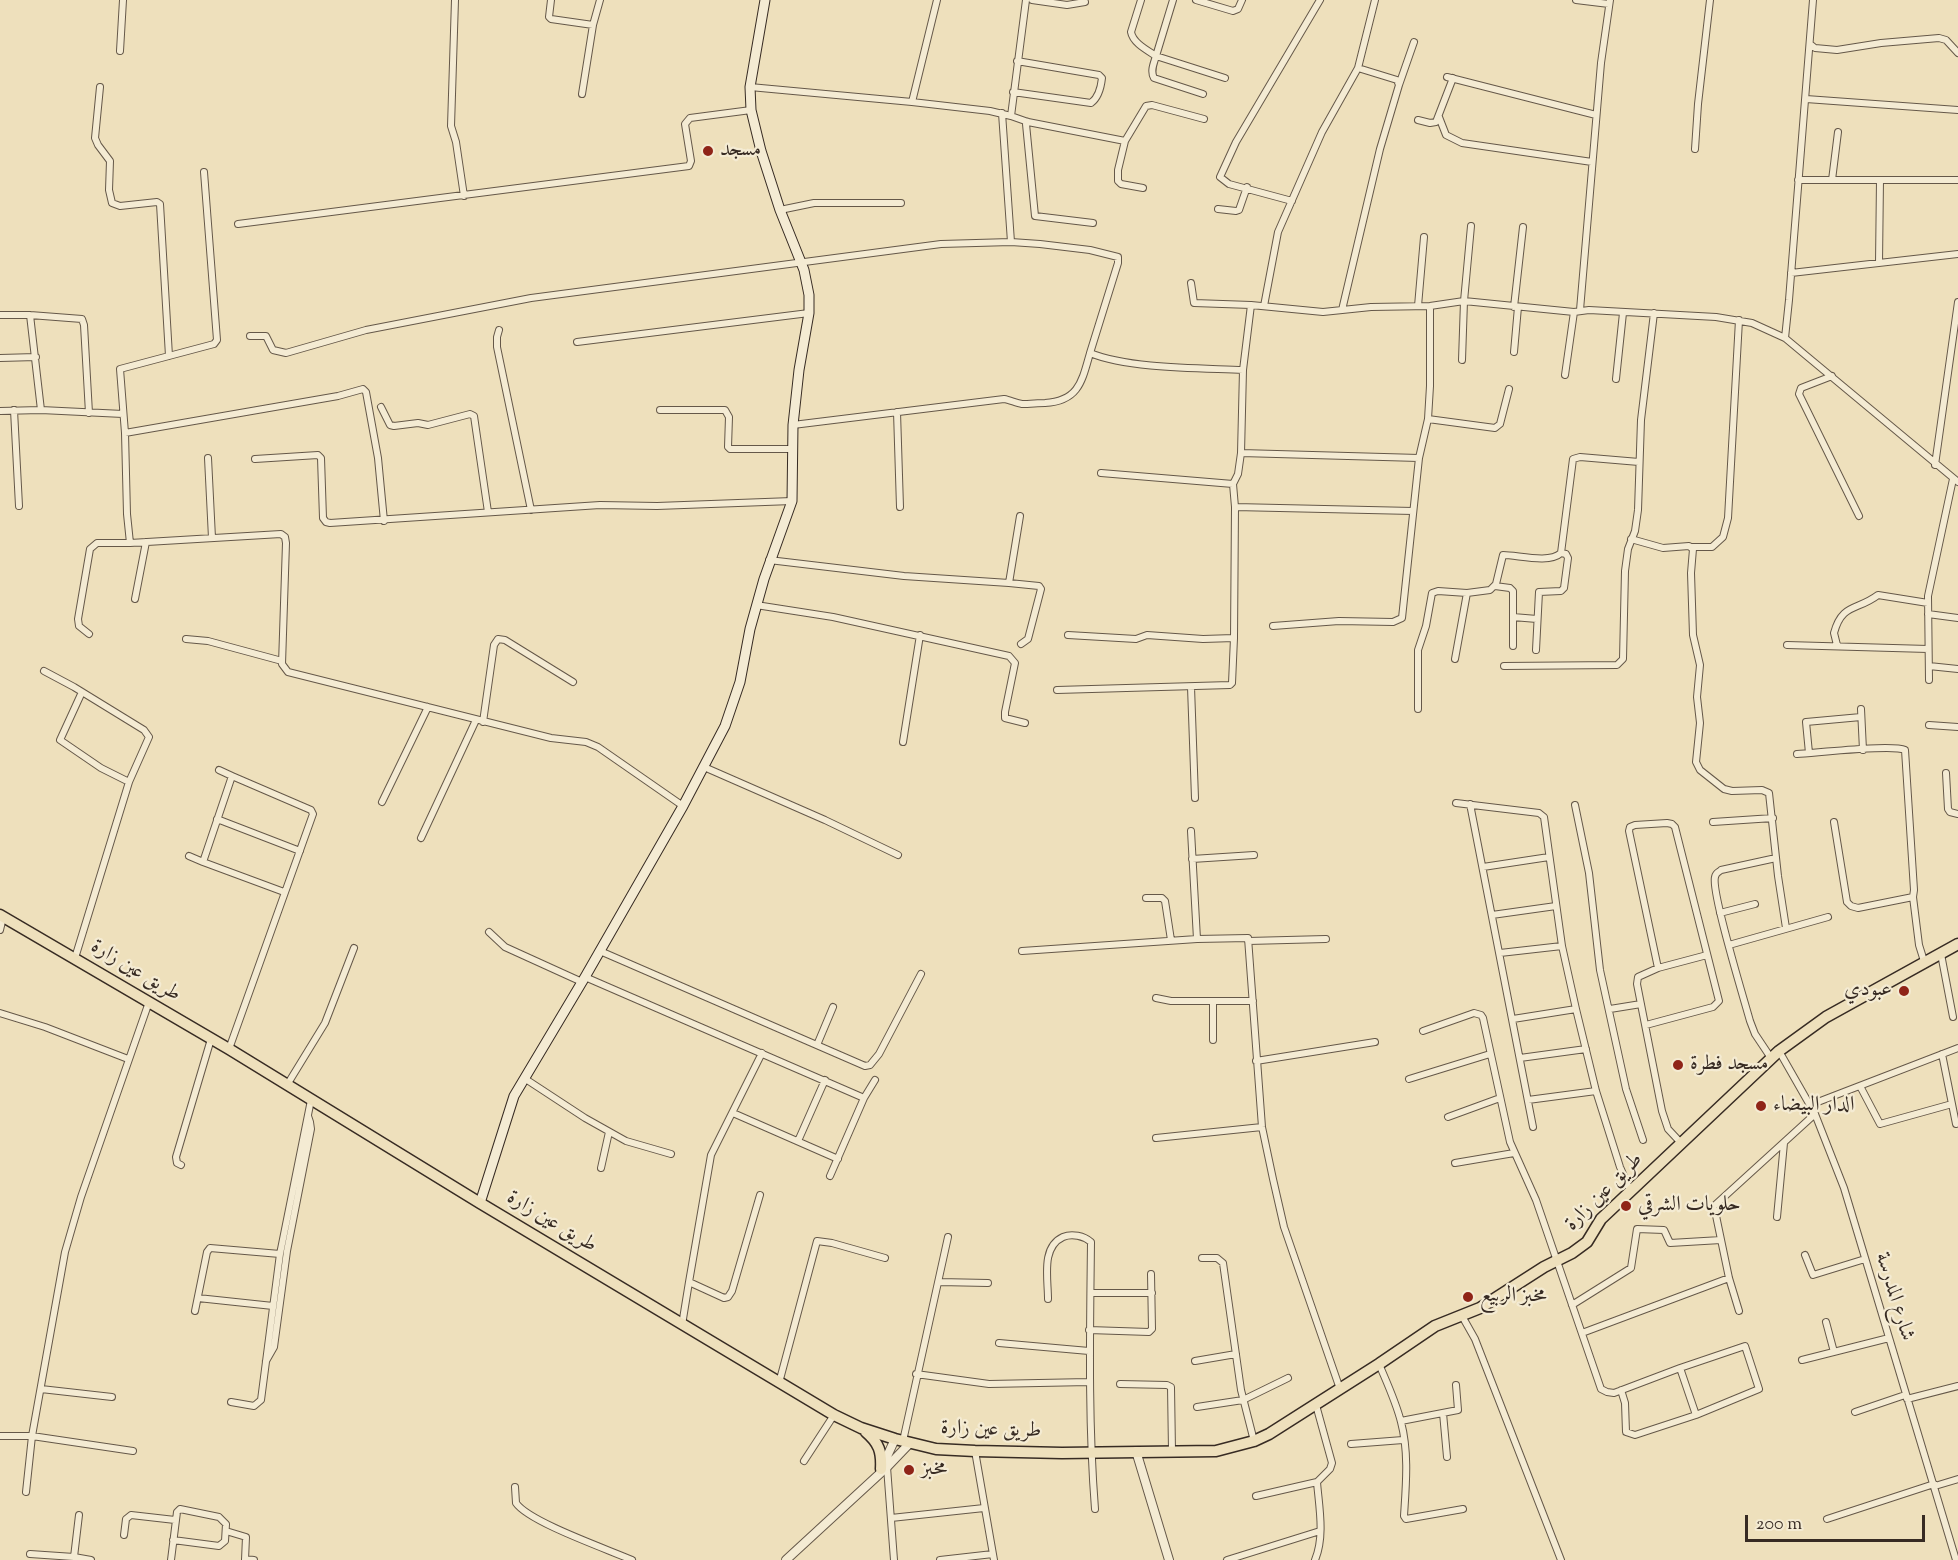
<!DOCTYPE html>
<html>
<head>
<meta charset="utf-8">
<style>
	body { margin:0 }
	#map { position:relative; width:1958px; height:1560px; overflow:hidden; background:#eee0bc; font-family:"Sorts Mill Goudy",serif }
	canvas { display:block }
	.scale { position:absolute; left:1745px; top:1515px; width:180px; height:27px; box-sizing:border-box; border:3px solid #372b23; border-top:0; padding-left:8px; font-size:18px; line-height:21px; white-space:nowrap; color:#372b23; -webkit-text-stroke:4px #f4ebd3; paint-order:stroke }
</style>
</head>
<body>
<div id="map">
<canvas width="1958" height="1560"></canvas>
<div class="scale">200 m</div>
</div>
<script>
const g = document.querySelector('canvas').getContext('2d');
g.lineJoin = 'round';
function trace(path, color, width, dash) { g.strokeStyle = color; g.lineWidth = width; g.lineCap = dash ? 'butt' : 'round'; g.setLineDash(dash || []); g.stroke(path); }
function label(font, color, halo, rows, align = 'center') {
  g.font = font + ' "Sorts Mill Goudy",Amiri,serif'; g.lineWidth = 4.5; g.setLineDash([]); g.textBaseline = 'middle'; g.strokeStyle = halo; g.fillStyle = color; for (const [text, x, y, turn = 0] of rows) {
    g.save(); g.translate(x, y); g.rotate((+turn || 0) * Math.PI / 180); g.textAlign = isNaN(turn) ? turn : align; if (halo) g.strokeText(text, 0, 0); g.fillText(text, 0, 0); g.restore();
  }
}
const minor = new Path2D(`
	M 455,0 L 451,126 L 456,142 L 464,196
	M 551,0 L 549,17 L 551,19 L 593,25
	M 1032,0 L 1067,5 L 1085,2
	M 1141,0 L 1131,32 C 1133,43 1147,50 1156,56 C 1154,63 1150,71 1154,78 L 1203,94
	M 1173,0 L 1156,56 L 1225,78
	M 1196,0 L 1233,11 L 1238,9 L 1242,0
	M 1576,0 L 1609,4
	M 1810,44 L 1815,48 L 1837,50 L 1881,43 L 1939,38 L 1946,40 L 1958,53
	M 120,51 L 123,0
	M 1447,77 L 1596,115
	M 1399,85 L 1414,42
	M 100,87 L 95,138 L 98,145 L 110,161 L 109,190 L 112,203 L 120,206 L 157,202 L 160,204 L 169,356
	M 750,87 L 912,102 L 990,111 L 1011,116 L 1026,0
	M 1013,92 L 1091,103 C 1098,98 1101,87 1102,78 L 1099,75 L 1017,61
	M 582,94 L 593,25 L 600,0
	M 1806,99 L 1958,110
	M 912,102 L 937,0
	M 1002,113 L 1011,242
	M 1011,116 L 1028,122 L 1125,141 L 1146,106 L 1152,105 L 1204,119
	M 1439,117 L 1446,135 L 1462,143 L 1592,162
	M 1418,120 L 1430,123 L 1436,122 L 1453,78
	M 1028,122 L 1026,124 L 1035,216 L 1093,223
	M 1125,141 L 1118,170 L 1118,181 L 1121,184 L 1143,188
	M 1695,149 L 1698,104 L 1710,0
	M 204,172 L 217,340 L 214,344 L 120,369 L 125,433 L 127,514 L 130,543 L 281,534 L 285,537 L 286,543 L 282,664 L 288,672 L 551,738 L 586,742 L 598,747 L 683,806
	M 1798,180 L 1958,180
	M 1832,180 L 1838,132
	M 1292,201 L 1229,184 L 1220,177 L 1236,142 L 1320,0
	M 1218,209 L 1236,211 L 1239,210 L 1247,187
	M 780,210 L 814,203 L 901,203
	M 238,224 L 689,166 L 691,161 L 685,124 L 690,118 L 751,110
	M 1879,263 L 1880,180
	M 1791,273 L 1958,254
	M 1191,283 L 1194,303 L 1251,305
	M 1264,306 L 1278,232 L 1322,132 L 1358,68 L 1375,0
	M 1418,306 L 1424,237
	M 1514,307 L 1523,227
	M 1342,310 L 1380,149 L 1399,85 L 1397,80 L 1358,68
	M 1580,310 L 1601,63 L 1610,0
	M 0,315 L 30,315 L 82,319 L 84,325 L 89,413
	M 30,315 L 41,410
	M 499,330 L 497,337 L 497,347 L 531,510
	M 250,336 L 266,336 L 273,350 L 286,353 L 366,330 L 531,298 L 941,244 L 1011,242 L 1040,244 L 1090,250 L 1118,257 L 1118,263 L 1090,353 C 1130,369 1199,368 1243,370
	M 1785,338 L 1789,300 L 1813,0
	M 577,342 L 809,313
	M 1514,352 L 1518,307
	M 0,358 L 36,357
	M 1462,360 L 1464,301 L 1471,226
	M 1565,375 L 1574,312
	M 1832,376 L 1801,388 L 1799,394 L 1859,516
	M 1616,379 L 1623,313
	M 381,407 L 390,425 L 394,426 L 418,423 L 428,425 L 470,414 L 474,416 L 488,512
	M 14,410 L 19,506
	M 660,410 L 725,410 L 729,417 L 728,447 L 730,449 L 793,449
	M 0,411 L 41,410 L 123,414
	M 897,412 L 900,507
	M 1428,419 L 1495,428 L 1500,424 L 1509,389
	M 793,425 L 1004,399 C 1010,400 1016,403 1022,404 C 1030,404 1038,403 1045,403 C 1079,401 1082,381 1090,353
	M 125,433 L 338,396 L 363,389 L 366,392 L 378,458 L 384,521
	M 1241,453 L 1419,458
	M 208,458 L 212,538
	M 255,459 L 318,455 L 321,458 L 323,518 L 326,522 L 330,523 L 600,505 L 657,506 L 792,501
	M 1935,465 L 1958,302
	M 1101,473 L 1233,484
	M 1235,507 L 1413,511
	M 1631,539 L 1663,548 L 1689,546 L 1693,549 L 1691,573 L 1693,635 L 1700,665 L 1697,697 L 1700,723 L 1696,762 L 1700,770 L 1724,789 L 1732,791 L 1762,790 L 1769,793 L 1778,876 L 1786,928
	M 1692,547 L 1712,547 L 1723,537 L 1728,518 L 1739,320
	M 769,560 L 904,576 L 1009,583 L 1020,516
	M 1009,583 L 1039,586 L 1041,589 L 1028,639 L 1021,644
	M 1495,586 L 1510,588 L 1513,591 L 1513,646
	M 135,599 L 146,542
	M 756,605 L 833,617 L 1009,656 L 1015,663 L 1005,712 L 1005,718 L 1025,723
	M 1928,614 L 1958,618
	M 1513,617 L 1537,619
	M 1273,626 L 1339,621 L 1393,622 L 1402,618 L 1419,458 L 1428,419 L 1430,386 L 1430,306
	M 89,634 L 79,626 L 78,619 L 90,549 L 97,543 L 130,543
	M 1068,635 L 1136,639 L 1147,635 L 1203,639 L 1234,638
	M 186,639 L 208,641 L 282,661
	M 1787,645 L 1928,649
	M 1837,645 L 1834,633 C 1842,603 1857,611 1878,595 L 1928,603
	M 1536,650 L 1539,592 L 1561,591 L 1564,588 L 1568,558 L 1566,554 L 1561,553
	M 1455,659 L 1467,593
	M 1504,666 L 1617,665 L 1623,659 L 1625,571 L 1628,549 L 1635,531 L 1638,510 L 1641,420 L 1654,313
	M 1929,666 L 1958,669
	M 44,671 L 74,687 L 144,730 L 149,737 L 129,782 L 75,958
	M 1929,680 L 1928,596 L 1953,479
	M 1191,687 L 1195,798
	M 1057,690 L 1230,685 L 1232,683 L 1234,638 L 1235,507 L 1233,484 L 1238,474 L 1241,453 L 1243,370 L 1251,305 L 1323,312 L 1371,307 L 1430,306 L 1464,301 L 1574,312 L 1589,310 L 1716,317 L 1752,323 L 1785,338 L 1958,482
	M 82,692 L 60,740 L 101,768 L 129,782
	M 1418,709 L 1418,650 L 1426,626 L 1432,593 L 1438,591 L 1467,593 L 1490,590 L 1496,584 L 1503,555 C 1518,555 1549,564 1561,553 L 1573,459 L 1580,457 L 1639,462
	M 1861,709 L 1863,750
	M 483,722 L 494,645 L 498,639 L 505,640 L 573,682
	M 1929,725 L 1958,727
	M 903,742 L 920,635
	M 1809,753 L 1806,722 L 1861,717
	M 1797,754 C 1816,753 1892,744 1905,750 L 1914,890 L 1913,897 L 1919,945 L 1924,961
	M 704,767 L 825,820 L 898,855
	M 219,770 L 232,776
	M 1946,773 L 1948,809 L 1950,812 L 1958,814
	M 382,802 L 428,707
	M 1456,803 L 1539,813 L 1544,817 L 1562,946 L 1576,1009 L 1596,1091 L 1620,1167 L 1631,1192
	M 1470,804 L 1533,1127
	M 1575,805 L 1589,873 L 1600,970 L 1626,1089 L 1643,1140
	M 217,819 L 300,851
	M 1713,822 L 1773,818
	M 1834,822 L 1847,902 L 1851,906 L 1858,908 L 1913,897
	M 1191,831 L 1197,939
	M 421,838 L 476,720
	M 189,856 L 203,862
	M 1192,859 L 1254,855
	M 1483,867 L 1549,857
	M 1146,898 L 1162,898 L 1165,901 L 1171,940
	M 1720,913 L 1755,904
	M 1492,915 L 1556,906
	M 0,930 L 3,917
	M 489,932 L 505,947 L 582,982
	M 1248,941 L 1326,939
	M 1729,945 L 1828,917
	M 600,951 L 865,1066 L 870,1065 L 879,1054 L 921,974
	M 1022,951 L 1197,939 L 1248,938 L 1262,1127 L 1273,1179 L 1284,1227 L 1340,1389
	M 1500,953 L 1562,946
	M 1941,954 L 1953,1017
	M 585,977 L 864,1098
	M 1156,998 L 1171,1001 L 1253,1001
	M 1213,1001 L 1213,1040
	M 1610,1009 L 1641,1004
	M 0,1013 L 45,1027 L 128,1059
	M 1513,1019 L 1576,1009
	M 1646,1025 L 1713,1007 L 1719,1001 L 1675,827 L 1672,824 L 1667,823 L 1635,825 L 1630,827 L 1629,831 L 1658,968
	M 1423,1031 L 1474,1013 L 1481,1015 L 1483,1018 L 1510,1142 L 1536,1200 L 1601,1389 L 1607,1392 L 1614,1393 L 1680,1368
	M 817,1045 L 833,1007
	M 229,1049 L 313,814 L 311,810 L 232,776 L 203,862 L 284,892
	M 1779,1051 L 1815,1114 L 1844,1188 L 1956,1560
	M 1942,1054 L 1956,1124
	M 1520,1058 L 1586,1049
	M 1771,1058 L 1755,1034 L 1750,1021 C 1744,999 1711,892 1715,877 C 1716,872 1718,873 1721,870 L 1776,858
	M 1256,1061 L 1375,1042
	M 524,1078 L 585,1118 L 626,1141 L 671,1154
	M 1409,1079 L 1490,1054
	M 287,1085 L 325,1023 L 354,948
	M 1860,1086 L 1880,1124 L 1952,1104
	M 1528,1100 L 1596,1091
	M 1810,1105 L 1958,1048
	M 733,1113 L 838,1159
	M 1448,1117 L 1500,1098
	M 1156,1138 L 1262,1127
	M 798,1141 L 825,1080
	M 1682,1144 L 1668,1129 L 1662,1111 L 1637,984 L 1638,977 L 1658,968 L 1707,955
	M 1455,1163 L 1514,1153
	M 181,1165 L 177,1163 L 176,1157 L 211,1039
	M 601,1168 L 609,1132
	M 830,1176 L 864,1098 L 875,1080
	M 1777,1217 L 1784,1143
	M 1805,1255 L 1813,1275 L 1865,1259
	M 1202,1258 L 1217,1258 L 1223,1263 L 1241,1390 L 1254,1441
	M 689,1282 L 711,1155 L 762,1053
	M 939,1282 L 988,1283
	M 1091,1293 L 1152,1293
	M 198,1298 L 273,1306
	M 1048,1299 C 1048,1278 1041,1247 1063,1237 C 1072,1233 1084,1236 1091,1242 C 1090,1331 1088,1420 1095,1509
	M 1572,1305 L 1631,1268 L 1637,1229 L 1664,1230 L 1670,1243 L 1721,1240
	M 195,1311 L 207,1252 L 210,1248 L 280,1254
	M 1739,1311 L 1729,1278 L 1714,1206 L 1815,1114
	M 1462,1316 L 1475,1339 L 1561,1560
	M 1826,1322 L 1834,1352
	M 682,1325 L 689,1282 L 724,1298 L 728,1297 L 732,1291 L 760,1195
	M 1089,1330 L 1149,1332 L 1152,1329 L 1151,1274
	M 1582,1333 L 1729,1278
	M 999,1343 L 1089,1351
	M 1802,1360 L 1889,1338
	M 266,1361 L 274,1347 L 287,1251 L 311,1129 L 310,1122 L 308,1116
	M 1195,1361 L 1236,1354
	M 1379,1364 C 1387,1383 1396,1402 1401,1422 C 1409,1452 1406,1485 1404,1516 L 1406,1519 L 1463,1509
	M 916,1374 L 989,1384 L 1089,1382
	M 779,1383 L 817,1241 L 832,1243 L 885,1258
	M 1120,1384 L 1167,1385 L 1171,1387 L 1172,1451
	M 41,1389 L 112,1397
	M 1621,1390 L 1625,1403 L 1626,1432 L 1635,1435 L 1696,1415 L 1759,1389 L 1745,1346 L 1680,1368 L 1696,1415
	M 1907,1399 L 1958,1386
	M 231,1402 L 254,1406 L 261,1400 L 280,1254 L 311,1100
	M 1197,1407 L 1243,1400 L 1288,1378
	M 1855,1412 L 1905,1395
	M 1443,1413 L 1447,1457
	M 1401,1421 L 1458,1410 L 1456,1385
	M 0,1436 L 32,1436 L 133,1451
	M 903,1441 L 948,1237
	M 1351,1444 L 1403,1440
	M 975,1451 L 994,1560
	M 804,1461 L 834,1415
	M 887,1467 L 894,1560
	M 1935,1486 L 1958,1479
	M 515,1487 L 516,1503 C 529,1522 607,1549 632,1560
	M 26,1492 L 32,1436 L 65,1252 L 81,1197 L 149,1002
	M 1256,1496 L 1317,1482
	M 891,1518 L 984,1508
	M 1827,1519 L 1934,1484
	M 226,1531 L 246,1537 L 245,1560
	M 124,1535 L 126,1519 L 131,1515 L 175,1520
	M 30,1554 L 74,1557 L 91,1560
	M 74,1557 L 79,1515
	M 245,1559 L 254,1560
	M 171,1560 L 177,1512 L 180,1509 L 219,1517 L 226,1524 L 225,1541 L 219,1546 L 173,1540
	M 940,1560 L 993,1554
	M 1227,1560 L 1320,1531
	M 1315,1560 C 1325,1536 1319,1507 1317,1482 L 1330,1469 L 1332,1463 L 1316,1405`);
const tertiary = new Path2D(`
	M 1136,1451 L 1169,1560
	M 883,1465 L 895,1439
	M 786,1560 L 887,1467 L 910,1443`);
const secondary = new Path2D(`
	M 480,1203 L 514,1096 L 585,977 L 683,806 L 725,726 L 740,682 L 750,629 L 764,579 L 792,501 L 793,425 L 799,370 L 809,313 L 809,295 L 804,270 L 780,210 L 761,151 L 751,110 L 750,87 L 765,0`);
const primary = new Path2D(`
	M 0,915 L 229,1049 L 480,1203 L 834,1415 L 861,1428 L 895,1439 L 936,1449 L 975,1451 L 1062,1453 L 1216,1451 L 1254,1441 L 1269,1434 L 1379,1364 L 1435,1326 L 1480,1308 L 1544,1267 L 1572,1253 L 1587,1242 L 1601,1219 L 1779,1051 L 1826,1017 L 1958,944
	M 866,1432 C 879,1443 882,1452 881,1469`);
const markers = [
	[708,151,6,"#8f2418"],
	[1904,991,6,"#8f2418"],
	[1678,1065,6,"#8f2418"],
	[1761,1106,6,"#8f2418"],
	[1626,1206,6,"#8f2418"],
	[1468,1297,6,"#8f2418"],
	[909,1470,6,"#8f2418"]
];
const poiNames = [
	["مسجد",720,151],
	["عبودي",1892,991,"right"],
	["مسجد فطرة",1690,1065],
	["الدار البيضاء",1773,1106],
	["حلويات الشرقي",1638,1206],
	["مخبز الربيع",1480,1297],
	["مخبز",921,1470]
];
const streetNames = [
	["طريق عين زارة",135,972,31],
	["طريق عين زارة",1605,1193,-45],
	["طريق عين زارة",551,1223,31],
	["شارع المدرسة",1893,1297,73],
	["طريق عين زارة",991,1431,2]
];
trace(minor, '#655849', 8);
trace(tertiary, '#655849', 10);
trace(secondary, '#372b23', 11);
trace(primary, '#372b23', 13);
trace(minor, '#f4ebd3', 6);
trace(tertiary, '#f4ebd3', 8);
trace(secondary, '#f4ebd3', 9);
trace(primary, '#eee0bc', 10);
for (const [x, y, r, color] of markers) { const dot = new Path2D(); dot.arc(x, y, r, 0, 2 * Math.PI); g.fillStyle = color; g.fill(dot); trace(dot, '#f4ebd3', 2); }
label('21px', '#372b23', '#f4ebd3', poiNames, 'left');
label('21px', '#372b23', '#f4ebd3', streetNames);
</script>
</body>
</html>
